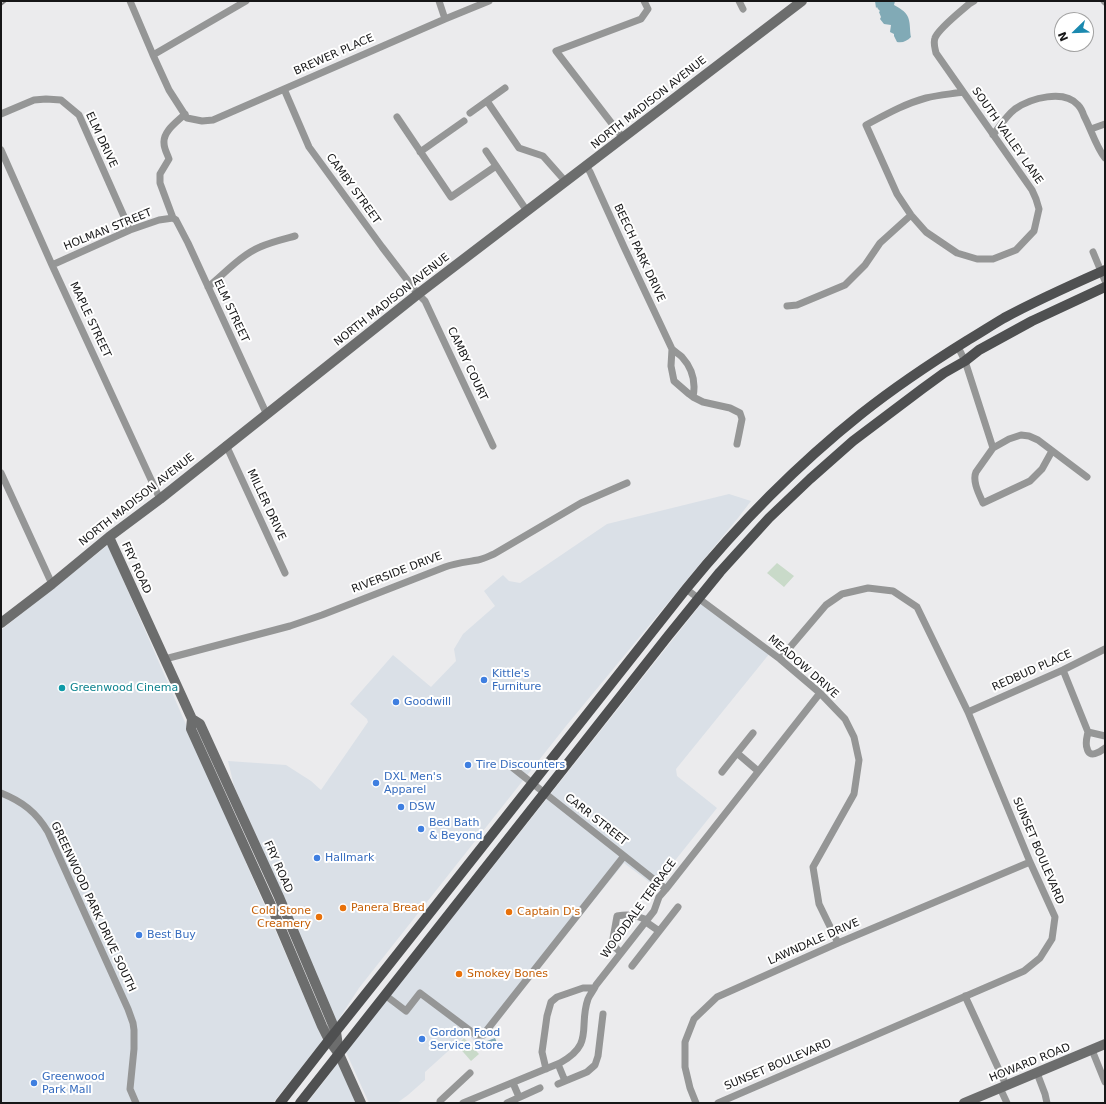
<!DOCTYPE html>
<html>
<head>
<meta charset="utf-8">
<style>
	body { margin:0 }
	#map { position:relative; width:1106px; height:1104px; overflow:hidden; background:#ebebed; font-family:"DejaVu Sans",sans-serif }
	canvas { display:block }
	.frame { position:absolute; inset:0; border:2px solid #161617; pointer-events:none }
	.north { position:absolute; left:1054px; top:12px; width:40px; height:40px; box-sizing:border-box; background:#fff; border:1px solid #a2a2a2; border-radius:50%; rotate:247deg; font-size:11px; font-weight:700; line-height:16px; text-align:center; color:#161617 }
	.north::after { content:''; display:block; margin:auto; width:14px; height:18px; background:#1b89af; clip-path:polygon(50% 0,100% 100%,50% 72%,0 100%) }
</style>
</head>
<body>
<div id="map">
<canvas width="1106" height="1104"></canvas>
<div class="frame"></div>
<div class="north">N</div>
</div>
<script>
const g = document.querySelector('canvas').getContext('2d');
g.lineJoin = 'round';
function fill(path, color) { g.fillStyle = color; g.fill(path, 'evenodd'); }
function trace(path, color, width, dash) { g.strokeStyle = color; g.lineWidth = width; g.lineCap = dash ? 'butt' : 'round'; g.setLineDash(dash || []); g.stroke(path); }
function label(font, color, halo, rows, align = 'center') {
  g.font = font + ' "DejaVu Sans",sans-serif'; g.lineWidth = 4; g.setLineDash([]); g.textBaseline = 'middle'; g.strokeStyle = halo; g.fillStyle = color; for (const [text, x, y, turn = 0] of rows) {
    g.save(); g.translate(x, y); g.rotate((+turn || 0) * Math.PI / 180); g.textAlign = isNaN(turn) ? turn : align; if (halo) g.strokeText(text, 0, 0); g.fillText(text, 0, 0); g.restore();
  }
}
const built = new Path2D(`
	M 729,494 L 751,501 L 738,518 L 566,726 L 359,988 L 337,1022 L 234,786 L 228,761 L 286,765 L 311,781 L 321,790 L 368,722 L 367,719 L 350,704 L 393,655 L 431,687 L 456,661 L 454,649 L 463,634 L 495,606 L 484,591 L 503,575 L 509,581 L 520,583 L 607,524 Z
	M 108,545 L 323,1040 L 273,1103 L 1,1103 L 1,630 Z
	M 701,604 L 770,653 L 676,769 L 677,776 L 717,808 L 661,878 L 652,884 L 624,863 L 537,970 L 480,1046 L 467,1034 L 425,1072 L 425,1080 L 408,1095 L 397,1103 L 369,1103 L 346,1052 Z
	M 338,1063 L 356,1103 L 307,1103 Z`);
const green = new Path2D(`
	M 777,563 L 794,576 L 784,587 L 767,573 Z
	M 464,1038 L 479,1054 L 471,1061 L 457,1045 Z`);
const water = new Path2D(`
	M 875,1 L 895,1 L 894,5 C 897,7 900,8 902,10 C 912,17 909,27 911,37 C 907,41 903,43 897,42 L 894,36 L 894,34 L 890,32 L 891,25 L 884,24 L 880,19 L 881,17 L 879,12 L 880,11 L 878,9 L 877,7 L 876,8 Z
	M 495,1038 L 499,1047 L 494,1049 L 492,1044 L 489,1045 L 487,1041 Z`);
const street = new Path2D(`
	M 130,1 L 153,55 L 169,90 L 187,118 L 202,121 L 213,120 L 445,19 L 489,1
	M 439,1 L 445,19
	M 739,1 L 743,9
	M 1104,1 L 1105,2
	M 153,55 L 246,1
	M 284,89 L 309,147 L 382,247 L 418,294 L 425,301 L 493,446
	M 963,92 C 951,94 938,95 926,98 C 904,104 885,115 866,125 L 897,194 L 911,215 L 926,232 L 957,253 L 977,259 L 993,259 L 1016,250 L 1034,231 L 1039,209 L 1036,199 L 1032,190 L 936,53 C 935,48 933,43 935,38 C 938,29 961,11 969,4 L 974,1
	M 487,101 L 519,148 L 543,156 L 566,182
	M 470,113 L 505,88
	M 1,114 L 34,100 L 46,99 L 61,100 L 79,115 L 130,230
	M 185,114 C 177,122 163,131 164,143 C 164,149 167,153 169,159 L 160,174 L 160,183 L 173,218 L 176,220 L 188,243 L 267,415
	M 397,117 L 451,197 L 496,166
	M 1091,129 L 1105,124
	M 993,135 C 1000,126 1006,116 1015,109 C 1031,98 1064,89 1078,105 C 1081,108 1083,113 1084,116 C 1091,129 1096,147 1105,158
	M 623,138 L 556,51 L 641,19 L 648,9 L 644,1
	M 1,150 L 52,265 L 160,499
	M 486,151 L 527,211
	M 420,152 L 464,121
	M 586,166 L 590,172 L 624,247 L 672,349
	M 1093,252 L 1105,281
	M 52,265 L 130,230 L 159,220 L 173,218
	M 208,287 C 224,274 241,255 260,247 C 271,242 284,239 295,236
	M 787,306 L 797,305 L 845,285 L 865,265 L 880,243 L 911,215
	M 958,347 L 965,361 L 993,448
	M 672,349 C 675,352 679,354 682,357 C 692,368 696,382 693,397 L 689,394 L 674,381 L 671,366 Z
	M 693,397 L 703,402 L 730,408 L 740,413 L 742,419 L 737,444
	M 226,445 L 285,573
	M 1052,451 L 1042,469 L 1030,481 L 983,503 C 979,494 972,481 976,472 L 993,448 L 1009,439 L 1021,435 L 1029,436 L 1038,440 L 1087,477
	M 1,473 L 52,584
	M 686,589 L 780,659 L 820,693 L 845,719 L 854,737 L 859,760 L 854,794 L 813,867 L 819,904 L 838,943
	M 165,659 L 290,626 L 322,615 L 445,567 C 456,563 467,562 478,560 C 484,559 489,556 494,554 L 581,503 L 627,483
	M 1063,670 L 1088,732 L 1105,736
	M 968,712 L 1063,670 L 1105,649
	M 1088,732 C 1087,737 1085,743 1087,748 C 1089,759 1100,752 1105,748
	M 753,733 L 737,753 L 758,771
	M 513,768 L 666,889
	M 722,772 L 737,753
	M 1,793 C 23,802 36,812 48,832 L 128,1009 L 133,1023 L 134,1030 L 134,1049 L 130,1089 L 136,1103
	M 646,922 L 659,931
	M 621,953 L 612,944 L 617,916 C 629,914 635,915 647,920
	M 632,966 L 678,907
	M 385,995 L 406,1011 L 420,993 L 476,1035 L 483,1035 L 624,856
	M 965,996 L 1006,1085
	M 1092,1050 L 1105,1082
	M 558,1064 L 565,1081
	M 546,1069 L 542,1052 L 547,1016 L 551,1002 L 557,997 L 583,988 L 594,988
	M 1037,1073 L 1045,1094 L 1047,1103
	M 513,1083 L 519,1097
	M 558,1084 L 587,1072 L 595,1065 L 598,1056 L 603,1014
	M 1000,1088 L 1007,1103
	M 440,1103 L 440,1101 L 470,1073
	M 463,1103 L 560,1063 C 595,1044 578,1027 588,999 C 590,994 594,990 596,985 L 654,911 L 659,897 L 666,889 L 820,693
	M 507,1103 L 540,1088
	M 696,1103 L 690,1088 L 685,1067 L 685,1042 L 694,1019 L 717,997 L 838,943 L 1030,862
	M 718,1103 L 1024,971 L 1040,958 L 1052,939 L 1055,917 L 1030,862 L 968,712 L 917,607 L 893,591 L 868,588 L 842,594 L 826,605 L 780,659`);
const secondary = new Path2D(`
	M 109,537 L 182,697 L 192,719 L 191,729 L 270,903 L 322,1026 L 329,1040 L 339,1054 L 361,1103
	M 1,623 L 52,584 L 109,537 L 160,499 L 418,294 L 802,1
	M 192,719 L 200,724 L 279,897 L 336,1032 L 339,1053
	M 964,1103 L 1105,1044`);
const primary = new Path2D(`
	M 280,1103 L 329,1040 L 384,971 L 686,589 C 738,525 796,466 861,414 C 895,387 931,363 968,340 C 980,333 992,325 1004,318 C 1037,300 1071,285 1105,270
	M 300,1103 L 668,636 L 720,572 L 769,518 L 810,479 L 853,441 L 922,389 L 944,373 L 965,361 L 979,350 L 1032,321 L 1105,287`);
const rail = new Path2D(`
	M 1,5 L 6,1`);
const markers = [
	[484,680,4,"#3f7fe0"],
	[62,688,4,"#0f9aa8"],
	[396,702,4,"#3f7fe0"],
	[468,765,4,"#3f7fe0"],
	[376,783,4,"#3f7fe0"],
	[401,807,4,"#3f7fe0"],
	[421,829,4,"#3f7fe0"],
	[317,858,4,"#3f7fe0"],
	[343,908,4,"#e8710a"],
	[509,912,4,"#e8710a"],
	[319,917,4,"#e8710a"],
	[139,935,4,"#3f7fe0"],
	[459,974,4,"#e8710a"],
	[422,1039,4,"#3f7fe0"],
	[34,1083,4,"#3f7fe0"]
];
const streetNames = [
	["BREWER PLACE",334,55,-24],
	["NORTH MADISON AVENUE",649,103,-38],
	["SOUTH VALLEY LANE",1007,136,55],
	["ELM DRIVE",101,140,65],
	["CAMBY STREET",353,189,54],
	["HOLMAN STREET",108,230,-22],
	["BEECH PARK DRIVE",639,253,65],
	["NORTH MADISON AVENUE",392,300,-38],
	["ELM STREET",231,311,65],
	["MAPLE STREET",90,320,65],
	["CAMBY COURT",467,364,65],
	["NORTH MADISON AVENUE",137,500,-38],
	["MILLER DRIVE",266,505,65],
	["FRY ROAD",136,568,65],
	["RIVERSIDE DRIVE",397,573,-21],
	["MEADOW DRIVE",803,667,41],
	["REDBUD PLACE",1032,671,-24],
	["CARR STREET",596,820,38],
	["SUNSET BOULEVARD",1038,851,67],
	["FRY ROAD",278,867,66],
	["GREENWOOD PARK DRIVE SOUTH",93,907,65],
	["WOODDALE TERRACE",639,909,-54],
	["LAWNDALE DRIVE",814,942,-24],
	["HOWARD ROAD",1030,1063,-22],
	["SUNSET BOULEVARD",778,1065,-23]
];
const shopNames = [
	["Kittle's",492,674],
	["Furniture",492,687],
	["Goodwill",404,702],
	["Tire Discounters",476,765],
	["DXL Men's",384,777],
	["Apparel",384,790],
	["DSW",409,807],
	["Bed Bath",429,823],
	["& Beyond",429,836],
	["Hallmark",325,858],
	["Best Buy",147,935],
	["Gordon Food",430,1033],
	["Service Store",430,1046],
	["Greenwood",42,1077],
	["Park Mall",42,1090]
];
const cultureNames = [
	["Greenwood Cinema",70,688]
];
const foodNames = [
	["Panera Bread",351,908],
	["Cold Stone",311,911,"right"],
	["Creamery",311,924,"right"],
	["Captain D's",517,912],
	["Smokey Bones",467,974]
];
fill(built, '#dae0e7');
fill(green, '#c9dac9');
fill(water, '#81aab6');
trace(street, '#959696', 7);
trace(secondary, '#6c6d6d', 10);
trace(primary, '#4f5051', 10);
trace(rail, '#7e7e7f', 2);
for (const [x, y, r, color] of markers) { const dot = new Path2D(); dot.arc(x, y, r, 0, 2 * Math.PI); g.fillStyle = color; g.fill(dot); trace(dot, '#fff', 1.5); }
label('11px', '#161617', '#fff', streetNames);
label('11px', '#366cbe', '#fff', shopNames, 'left');
label('11px', '#0d838f', '#fff', cultureNames, 'left');
label('11px', '#c56008', '#fff', foodNames, 'left');
</script>
</body>
</html>
